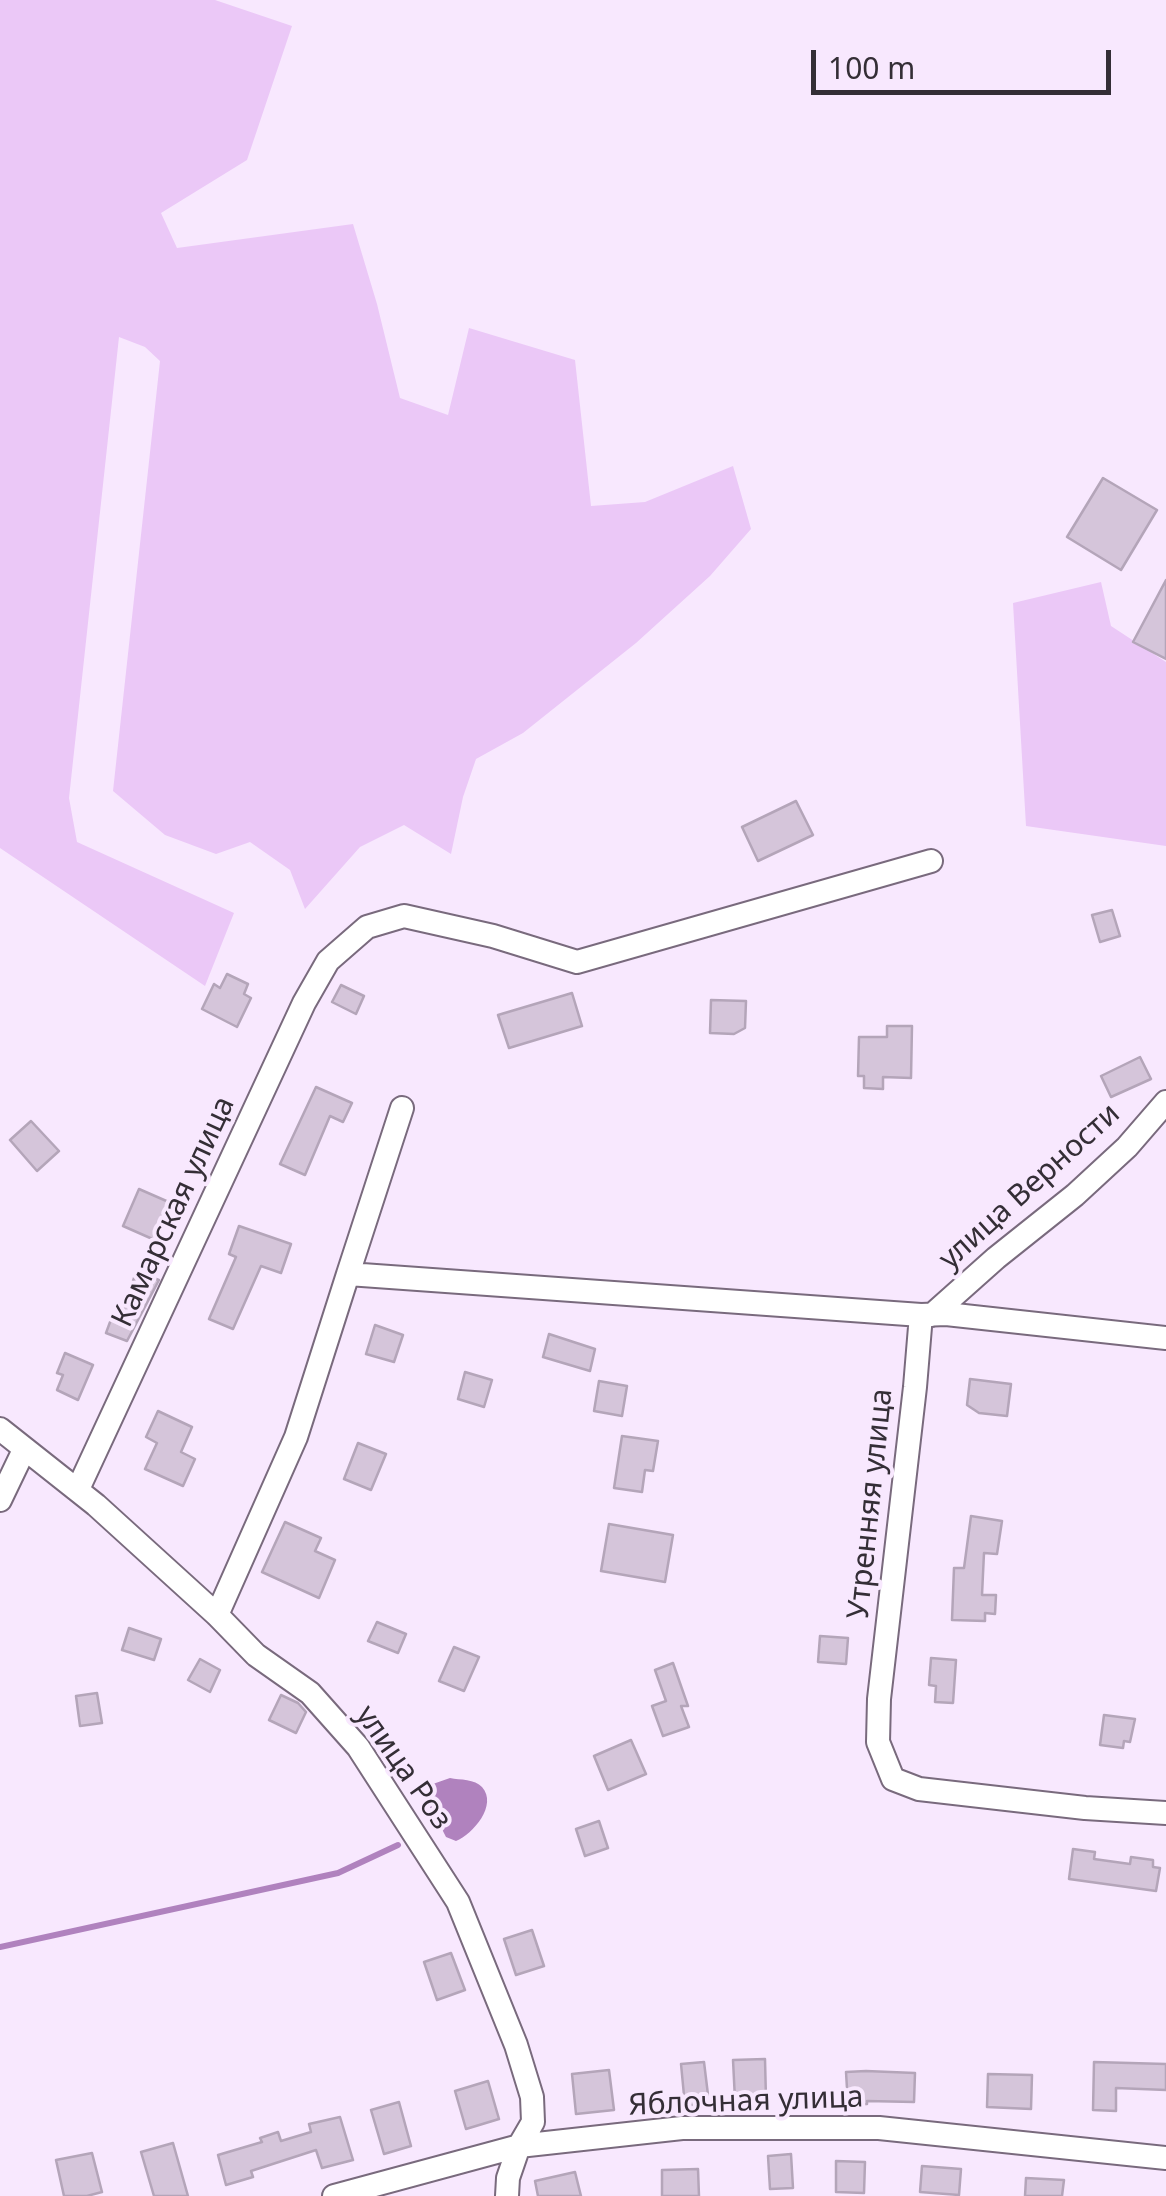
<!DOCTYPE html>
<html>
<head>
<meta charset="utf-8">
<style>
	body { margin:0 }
	#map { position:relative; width:1166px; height:2196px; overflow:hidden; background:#f8e8fe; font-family:"Noto Sans",sans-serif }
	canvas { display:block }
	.scale { position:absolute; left:811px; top:50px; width:300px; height:45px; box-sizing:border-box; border:5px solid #342e36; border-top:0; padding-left:12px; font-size:30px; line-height:35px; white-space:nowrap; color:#342e36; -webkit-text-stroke:8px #f8e8fe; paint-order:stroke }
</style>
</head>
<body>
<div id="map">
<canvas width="1166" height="2196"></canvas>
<div class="scale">100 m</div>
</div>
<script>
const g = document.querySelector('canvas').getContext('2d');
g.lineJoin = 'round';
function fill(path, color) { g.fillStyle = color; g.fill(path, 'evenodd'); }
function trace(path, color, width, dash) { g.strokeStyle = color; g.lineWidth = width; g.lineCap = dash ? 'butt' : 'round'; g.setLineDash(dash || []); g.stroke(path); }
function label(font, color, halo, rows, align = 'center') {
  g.font = font + ' "Noto Sans",sans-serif'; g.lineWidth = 8; g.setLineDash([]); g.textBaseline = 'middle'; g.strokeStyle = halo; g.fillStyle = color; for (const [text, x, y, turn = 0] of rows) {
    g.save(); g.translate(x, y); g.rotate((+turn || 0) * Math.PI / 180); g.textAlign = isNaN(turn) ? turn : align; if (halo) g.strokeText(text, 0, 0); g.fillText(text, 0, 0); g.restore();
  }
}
const green = new Path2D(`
	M 0,0 L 215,0 L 292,26 L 247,160 L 161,213 L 177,248 L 353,224 L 377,304 L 400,398 L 448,415 L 469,328 L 575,360 L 591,506 L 645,502 L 733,466 L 751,529 L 710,576 L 636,643 L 523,733 L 476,759 L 463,797 L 451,854 L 404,825 L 360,847 L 305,909 L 290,870 L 250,842 L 216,854 L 165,835 L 113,791 L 160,361 L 145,347 L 119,337 L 69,798 L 77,842 L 234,913 L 205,986 L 0,848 Z
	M 1101,582 L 1111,626 L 1166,662 L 1166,846 L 1026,826 L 1013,603 Z`);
const water = new Path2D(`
	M 450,1778 C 460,1780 475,1779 482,1787 C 498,1805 473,1834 456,1841 L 446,1837 C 440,1825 431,1805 422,1797 L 430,1785 Z`);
const stream = new Path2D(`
	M 0,1947 L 338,1873 L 398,1845`);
const building = new Path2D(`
	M 1103,478 L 1157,510 L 1121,570 L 1067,537 Z
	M 1166,580 L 1166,659 L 1133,642 Z
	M 796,801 L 813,835 L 758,861 L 742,827 Z
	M 1112,910 L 1120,936 L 1100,942 L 1092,915 Z
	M 227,974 L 248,984 L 244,994 L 251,998 L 237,1027 L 202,1009 L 214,984 L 220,988 Z
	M 341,985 L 364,996 L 356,1014 L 332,1002 Z
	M 572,993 L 582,1026 L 509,1048 L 498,1015 Z
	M 711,1000 L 746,1001 L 745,1028 L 734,1034 L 710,1033 Z
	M 887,1026 L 912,1026 L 911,1078 L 883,1077 L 883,1089 L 864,1088 L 864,1076 L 858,1076 L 859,1037 L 887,1037 Z
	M 1140,1057 L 1151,1079 L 1111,1097 L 1101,1076 Z
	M 316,1087 L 352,1103 L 343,1122 L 330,1116 L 305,1175 L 280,1164 Z
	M 31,1121 L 59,1151 L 37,1171 L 10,1140 Z
	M 139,1189 L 171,1203 L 157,1241 L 123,1226 Z
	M 239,1226 L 291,1244 L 281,1273 L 261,1266 L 233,1329 L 209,1319 L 236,1257 L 229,1254 Z
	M 136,1272 L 159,1280 L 127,1341 L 106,1333 L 113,1314 L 121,1317 Z
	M 375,1325 L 403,1335 L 394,1362 L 366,1354 Z
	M 549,1334 L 595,1349 L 590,1371 L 543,1357 Z
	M 65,1353 L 93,1365 L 78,1400 L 57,1390 L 63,1375 L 57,1373 Z
	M 465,1372 L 492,1380 L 484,1407 L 458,1399 Z
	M 970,1379 L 1011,1384 L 1007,1416 L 979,1413 L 967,1405 Z
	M 599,1381 L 627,1386 L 622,1416 L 594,1411 Z
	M 158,1411 L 192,1427 L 181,1452 L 195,1459 L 183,1486 L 145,1469 L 157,1443 L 146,1437 Z
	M 622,1436 L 658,1441 L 653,1471 L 645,1470 L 642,1492 L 614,1488 Z
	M 358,1443 L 386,1454 L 371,1490 L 344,1479 Z
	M 971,1516 L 1002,1521 L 997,1554 L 984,1553 L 982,1595 L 996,1595 L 995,1614 L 985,1613 L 985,1621 L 952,1620 L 954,1568 L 964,1568 Z
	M 285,1522 L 321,1538 L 315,1551 L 335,1560 L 319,1598 L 262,1572 Z
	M 609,1524 L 673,1535 L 665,1582 L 601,1571 Z
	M 377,1622 L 406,1634 L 398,1653 L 368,1641 Z
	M 129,1628 L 161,1639 L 154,1660 L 122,1650 Z
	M 820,1636 L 848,1638 L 846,1664 L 818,1662 Z
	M 454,1647 L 479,1657 L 464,1691 L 439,1681 Z
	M 931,1658 L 956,1660 L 953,1703 L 935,1702 L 936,1686 L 929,1685 Z
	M 200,1659 L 220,1670 L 210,1692 L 188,1680 Z
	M 673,1663 L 688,1706 L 681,1706 L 689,1727 L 663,1736 L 652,1706 L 666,1701 L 655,1670 Z
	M 97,1693 L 102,1723 L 80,1726 L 76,1696 Z
	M 281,1695 L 298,1703 L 306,1712 L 296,1733 L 269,1720 Z
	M 1104,1715 L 1135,1719 L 1130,1742 L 1124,1741 L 1123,1748 L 1100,1745 Z
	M 631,1740 L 646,1774 L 608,1790 L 594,1756 Z
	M 599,1821 L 608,1848 L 585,1856 L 576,1829 Z
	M 1073,1849 L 1095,1852 L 1094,1859 L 1130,1864 L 1131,1857 L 1153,1860 L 1153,1867 L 1160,1868 L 1156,1891 L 1069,1879 Z
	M 532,1930 L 544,1966 L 516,1975 L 504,1939 Z
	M 451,1953 L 465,1990 L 437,2000 L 424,1962 Z
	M 765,2059 L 766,2099 L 735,2100 L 733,2060 Z
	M 704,2062 L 709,2103 L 685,2106 L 681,2064 Z
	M 1094,2062 L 1166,2064 L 1166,2090 L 1116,2088 L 1116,2111 L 1093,2110 Z
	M 609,2070 L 614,2110 L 576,2114 L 572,2074 Z
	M 866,2071 L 915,2073 L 914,2102 L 867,2101 L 867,2104 L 848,2105 L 846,2072 Z
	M 988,2074 L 1032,2075 L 1031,2109 L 987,2107 Z
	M 488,2081 L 499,2119 L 466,2129 L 455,2091 Z
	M 399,2102 L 411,2146 L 384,2154 L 371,2110 Z
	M 340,2117 L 353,2160 L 322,2168 L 316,2150 L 251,2171 L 253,2177 L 226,2185 L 218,2155 L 262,2142 L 260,2138 L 278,2132 L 281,2141 L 311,2132 L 309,2124 Z
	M 173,2143 L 188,2196 L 154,2196 L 141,2152 Z
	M 92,2153 L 102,2192 L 87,2196 L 64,2196 L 56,2160 Z
	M 791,2154 L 793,2188 L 770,2189 L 768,2156 Z
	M 836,2161 L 865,2162 L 864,2193 L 836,2192 Z
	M 922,2166 L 961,2169 L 959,2195 L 920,2192 Z
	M 698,2169 L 699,2196 L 662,2196 L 662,2170 Z
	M 575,2172 L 581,2196 L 538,2196 L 535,2181 Z
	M 1026,2178 L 1064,2180 L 1062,2196 L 1025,2196 Z`);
const minor = new Path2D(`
	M 348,1274 L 402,1108
	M 921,1315 L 915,1387 L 879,1699 L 878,1742 L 893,1779 L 919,1789 L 1085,1808 L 1166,1813
	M 932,1315 L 996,1258 L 1075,1195 L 1127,1147 L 1166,1102
	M 0,1429 L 96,1505 L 217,1615 L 256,1655 L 310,1693 L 358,1747 L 458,1902 L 516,2045 L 532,2097 L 533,2122 L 519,2146 L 508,2178 L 507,2196
	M 78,1489 L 304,1003 L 328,961 L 367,927 L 404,916 L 493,936 L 577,962 L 931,861
	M 0,1500 L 24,1450
	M 217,1615 L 296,1437 L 348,1274 L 921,1315 L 946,1314 L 1166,1338
	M 334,2196 L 519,2146 L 682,2128 L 879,2128 L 1166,2158`);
const streetNames = [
	["улица Верности",1030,1187,-42],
	["Камарская улица",174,1212,-65],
	["Утренняя улица",871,1504,-84],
	["улица Роз",403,1768,55],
	["Яблочная улица",746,2102,-2]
];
fill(green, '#ebc8f7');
fill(water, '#b082be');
trace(stream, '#b082be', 6);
fill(building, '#d5c5da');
trace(building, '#b4a5b9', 2.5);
trace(minor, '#796a7d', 26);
trace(minor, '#fff', 22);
label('30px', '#342e36', '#f8e8fe', streetNames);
</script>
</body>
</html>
